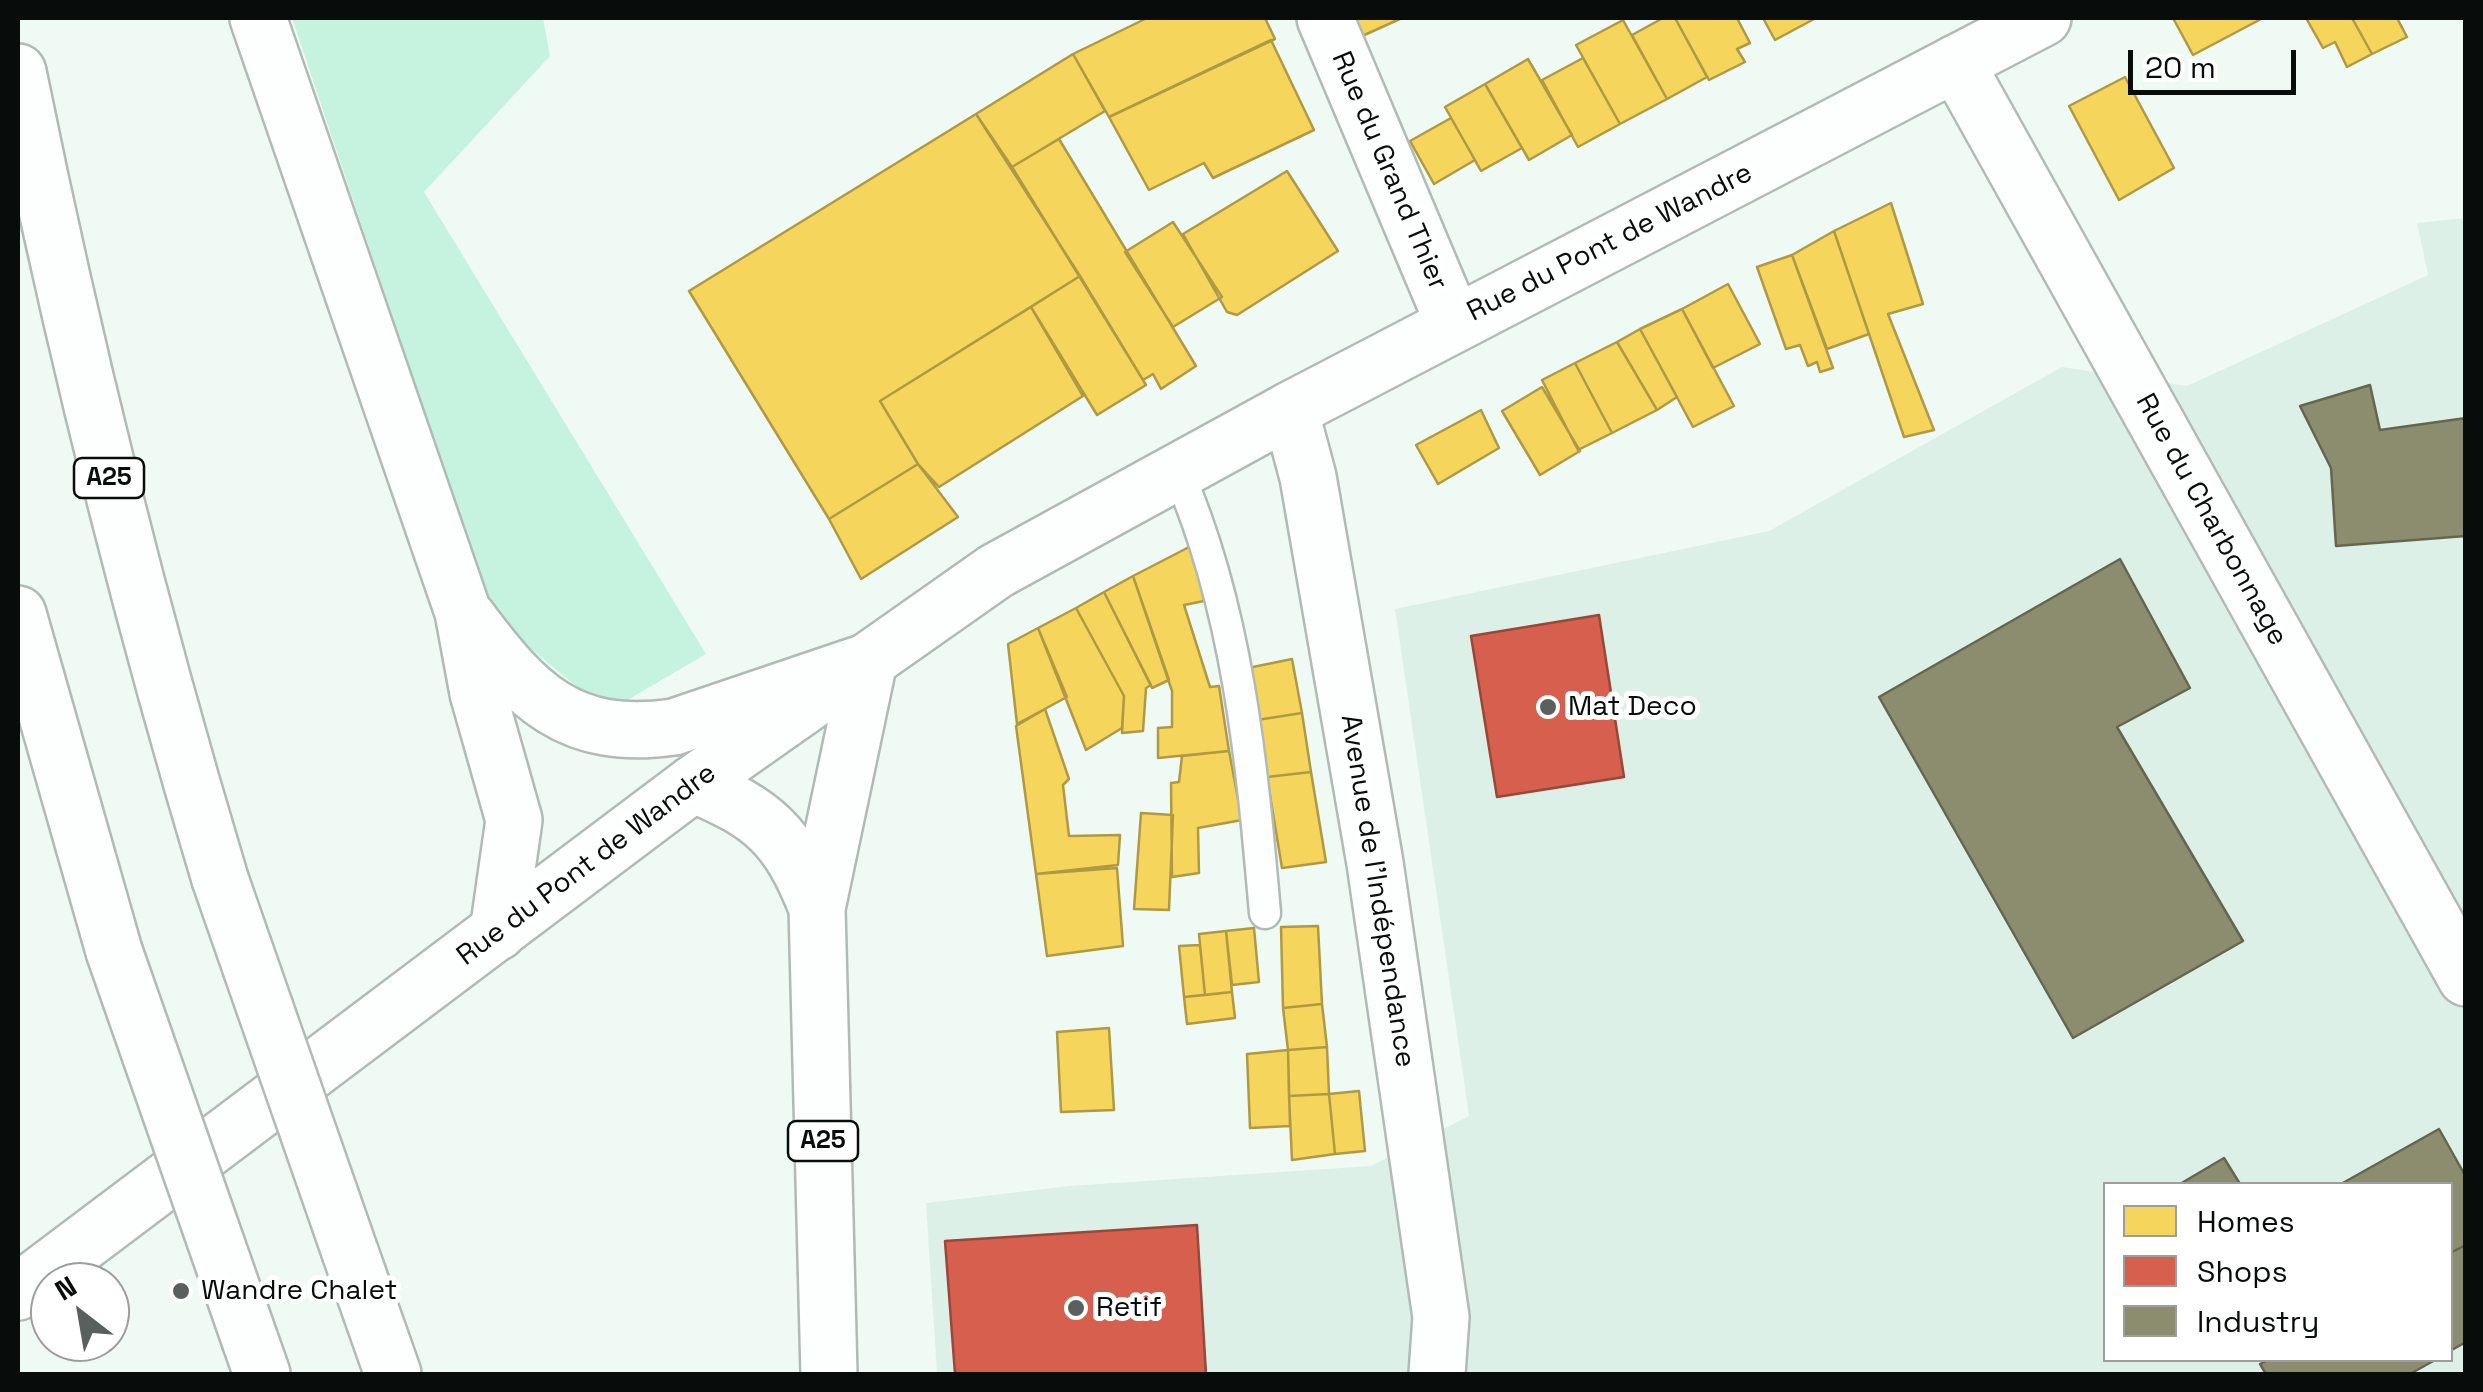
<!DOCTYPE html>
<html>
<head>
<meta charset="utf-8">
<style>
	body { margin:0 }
	#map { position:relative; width:2483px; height:1392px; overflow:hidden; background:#f0faf5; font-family:"Space Grotesk",sans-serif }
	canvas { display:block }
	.frame { position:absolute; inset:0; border:20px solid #080d0b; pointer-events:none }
	.legend { position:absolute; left:2103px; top:1182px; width:350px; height:180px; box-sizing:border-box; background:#fff; border:2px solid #9c9e9d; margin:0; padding:12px 18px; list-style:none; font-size:30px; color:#080d0b }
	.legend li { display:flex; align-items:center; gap:20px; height:50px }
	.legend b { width:50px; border:2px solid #9c9e9d }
	.north { position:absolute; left:30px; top:1262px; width:100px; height:100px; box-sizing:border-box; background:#fff; border:2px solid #9c9e9d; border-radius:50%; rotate:329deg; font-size:28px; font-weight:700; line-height:40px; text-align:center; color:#080d0b }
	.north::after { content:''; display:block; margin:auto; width:35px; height:45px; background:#59605d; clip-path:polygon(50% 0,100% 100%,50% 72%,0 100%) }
	.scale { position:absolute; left:2128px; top:50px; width:168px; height:45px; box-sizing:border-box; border:5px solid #080d0b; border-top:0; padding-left:12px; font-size:30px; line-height:35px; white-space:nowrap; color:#080d0b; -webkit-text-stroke:8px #fff; paint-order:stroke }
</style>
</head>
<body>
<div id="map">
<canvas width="2483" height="1392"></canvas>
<div class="frame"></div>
<ul class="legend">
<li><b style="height:28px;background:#f6d55c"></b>Homes</li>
<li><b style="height:28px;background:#d6604d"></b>Shops</li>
<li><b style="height:28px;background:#8c8c6e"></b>Industry</li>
</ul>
<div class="north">N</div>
<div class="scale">20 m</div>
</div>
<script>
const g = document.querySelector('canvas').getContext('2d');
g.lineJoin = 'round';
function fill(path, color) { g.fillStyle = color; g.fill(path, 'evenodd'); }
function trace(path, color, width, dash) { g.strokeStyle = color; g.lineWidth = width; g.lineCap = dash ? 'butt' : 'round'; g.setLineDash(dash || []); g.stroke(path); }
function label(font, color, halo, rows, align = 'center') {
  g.font = font + ' "Space Grotesk",sans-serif'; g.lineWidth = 10; g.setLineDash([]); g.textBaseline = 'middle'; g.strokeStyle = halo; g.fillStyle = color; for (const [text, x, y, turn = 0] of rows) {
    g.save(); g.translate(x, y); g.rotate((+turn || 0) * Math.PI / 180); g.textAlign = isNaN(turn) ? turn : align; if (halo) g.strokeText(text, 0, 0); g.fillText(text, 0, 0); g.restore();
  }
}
const built = new Path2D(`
	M 2465,218 L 2465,1374 L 937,1374 L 926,1203 L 1069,1186 L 1371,1166 L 1469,1116 L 1395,609 L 1769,531 L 2062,367 L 2187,386 L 2428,275 L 2417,223 ZM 2106,1184 L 2450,1184 L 2450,1360 L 2106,1360 Z`);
const green = new Path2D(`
	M 292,18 L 543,18 L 550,56 L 424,192 L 706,654 L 607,712 L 493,617 Z`);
const homes = new Path2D(`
	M 1147,18 L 1265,18 L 1275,39 L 1109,117 L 1073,54 Z
	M 1350,18 L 1402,18 L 1360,37 Z
	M 1663,18 L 1675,18 L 1707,77 L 1667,99 L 1632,35 Z
	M 1675,18 L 1737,18 L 1750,43 L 1737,49 L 1745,62 L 1709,80 Z
	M 1763,18 L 1816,18 L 1775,40 Z
	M 2173,18 L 2263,18 L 2193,55 Z
	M 2306,18 L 2352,18 L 2372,54 L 2347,67 L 2335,42 L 2323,48 Z
	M 2352,18 L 2397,18 L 2407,37 L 2372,54 Z
	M 1623,20 L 1667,99 L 1620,124 L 1576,45 Z
	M 1271,40 L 1314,130 L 1213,178 L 1204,163 L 1149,190 L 1109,117 Z
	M 1073,54 L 1105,111 L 1012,167 L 976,114 Z
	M 1583,58 L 1620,124 L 1578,147 L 1542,80 Z
	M 1528,59 L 1572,135 L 1529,160 L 1485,84 Z
	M 2125,77 L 2174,168 L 2119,200 L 2069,106 Z
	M 1485,84 L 1522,148 L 1481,171 L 1445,107 Z
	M 976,114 L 1080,276 L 880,401 L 918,464 L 829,519 L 689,291 Z
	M 1451,118 L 1475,160 L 1434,184 L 1410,141 Z
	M 1059,139 L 1196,366 L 1161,389 L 1153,374 L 1143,380 L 1012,167 Z
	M 1287,171 L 1338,251 L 1237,315 L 1227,312 L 1183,234 Z
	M 1891,203 L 1923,304 L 1888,314 L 1934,430 L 1904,437 L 1834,231 Z
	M 1173,222 L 1222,297 L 1173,327 L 1125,252 Z
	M 1834,231 L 1869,334 L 1827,349 L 1792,255 Z
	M 1792,255 L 1833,368 L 1820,372 L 1817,362 L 1808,366 L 1800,345 L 1786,349 L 1757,267 Z
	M 1080,276 L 1146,385 L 1097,415 L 1031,307 Z
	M 1728,284 L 1760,344 L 1713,368 L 1682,309 Z
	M 1031,307 L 1083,396 L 939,487 L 918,464 L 880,401 Z
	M 1682,309 L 1734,406 L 1693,427 L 1640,329 Z
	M 1640,329 L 1677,397 L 1657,410 L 1617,342 Z
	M 1617,342 L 1657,410 L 1612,433 L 1575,363 Z
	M 1575,363 L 1612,433 L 1578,450 L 1542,380 Z
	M 1542,387 L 1580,451 L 1540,475 L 1502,411 Z
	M 1481,410 L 1499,448 L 1438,484 L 1416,445 Z
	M 918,464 L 958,517 L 861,579 L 829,519 Z
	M 1193,545 L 1204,601 L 1184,605 L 1210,687 L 1219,686 L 1229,751 L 1158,758 L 1158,728 L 1172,727 L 1172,691 L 1133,576 Z
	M 1133,576 L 1169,680 L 1152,688 L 1104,592 Z
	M 1104,592 L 1151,685 L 1146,688 L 1143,731 L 1122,733 L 1124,696 L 1076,608 Z
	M 1076,608 L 1124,696 L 1122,728 L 1086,750 L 1038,628 Z
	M 1038,628 L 1067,697 L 1017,724 L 1008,644 Z
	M 1292,659 L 1302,713 L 1257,720 L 1248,668 Z
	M 1045,709 L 1069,779 L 1063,785 L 1069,836 L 1120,835 L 1118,865 L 1036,874 L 1016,726 Z
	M 1302,713 L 1311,772 L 1267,777 L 1257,720 Z
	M 1229,751 L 1242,820 L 1198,828 L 1199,873 L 1172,877 L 1171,783 L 1179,782 L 1182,756 Z
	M 1311,772 L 1326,862 L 1282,868 L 1267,777 Z
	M 1141,813 L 1173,815 L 1169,910 L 1134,909 Z
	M 1117,868 L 1123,946 L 1047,956 L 1036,874 Z
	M 1318,926 L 1322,1004 L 1283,1008 L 1281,927 Z
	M 1254,928 L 1259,982 L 1232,985 L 1226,931 Z
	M 1226,931 L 1232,992 L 1205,995 L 1199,934 Z
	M 1200,945 L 1205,995 L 1184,997 L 1179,946 Z
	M 1232,992 L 1235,1018 L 1187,1024 L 1184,997 Z
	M 1322,1004 L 1327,1047 L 1288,1050 L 1283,1008 Z
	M 1109,1028 L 1114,1110 L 1061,1112 L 1057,1032 Z
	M 1327,1047 L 1329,1094 L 1289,1096 L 1288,1050 Z
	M 1288,1050 L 1290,1126 L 1250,1128 L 1247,1054 Z
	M 1359,1091 L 1365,1151 L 1335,1154 L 1329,1094 Z
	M 1329,1094 L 1335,1154 L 1292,1160 L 1289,1096 Z`);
const shops = new Path2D(`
	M 1599,615 L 1624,777 L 1497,797 L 1471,636 Z
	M 1197,1225 L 1206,1374 L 955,1374 L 945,1241 Z`);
const industry = new Path2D(`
	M 2370,385 L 2380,430 L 2466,418 L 2466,536 L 2336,546 L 2331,468 L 2300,406 Z
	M 2120,559 L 2190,688 L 2117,727 L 2243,941 L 2073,1038 L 1879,697 Z
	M 2439,1129 L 2466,1177 L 2466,1245 L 2450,1253 L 2450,1184 L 2341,1184 Z
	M 2224,1158 L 2240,1184 L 2180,1184 Z
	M 2466,1245 L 2466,1342 L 2450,1351 L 2450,1253 Z
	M 2268,1360 L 2435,1360 L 2410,1374 L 2266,1374 L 2260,1364 Z`);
const service = new Path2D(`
	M 1177,470 C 1238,609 1252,763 1265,913`);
const minor = new Path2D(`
	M 1325,18 L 1454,324
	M 1956,63 L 2466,978`);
const tertiary = new Path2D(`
	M 1290,410 L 2043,18`);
const secondary = new Path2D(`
	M 18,1292 L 693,784 L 996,571 L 1290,410 L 1308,477 L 1375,863 L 1441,1317 L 1437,1374`);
const motorway = new Path2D(`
	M 258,18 L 463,612 L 478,693 L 514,820 L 498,932
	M 18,72 C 73,344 140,613 220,879
	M 18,614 L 114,951
	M 468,618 C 526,696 569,742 674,727 L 869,661
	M 693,784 C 765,814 788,835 817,908
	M 350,1252 L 393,1374
	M 250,1340 L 262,1374
	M 829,1374 L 817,908 L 869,661`);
const motorwayBridge = new Path2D(`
	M 220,879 L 350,1252
	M 114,951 L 250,1340`);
const markers = [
	[1548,707,10,"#59605d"],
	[181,1291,10,"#59605d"],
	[1076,1308,10,"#59605d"]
];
const shields = [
	[109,478,70],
	[823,1141,70]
];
const shieldNames = [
	["A25",109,478],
	["A25",823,1141]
];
const streetNames = [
	["Rue du Grand Thier",1389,171,67],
	["Rue du Pont de Wandre",1610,243,-27],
	["Rue du Charbonnage",2211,520,61],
	["Rue du Pont de Wandre",587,865,-37],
	["Avenue de l'Indépendance",1377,891,81]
];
const poiNames = [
	["Mat Deco",1568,707],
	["Wandre Chalet",201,1291],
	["Retif",1096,1308]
];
fill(built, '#ddf0e7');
fill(green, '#c5f3e0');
fill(homes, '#f6d55c');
trace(homes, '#af9944', 2.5);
fill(shops, '#d6604d');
trace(shops, '#984739', 2.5);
fill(industry, '#8c8c6e');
trace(industry, '#646650', 2.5);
trace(service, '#b2bab6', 35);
trace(minor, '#b2bab6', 60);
trace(tertiary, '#b2bab6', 60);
trace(secondary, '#b2bab6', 60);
trace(motorway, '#b2bab6', 60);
trace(service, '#fdfefe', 30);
trace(minor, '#fdfefe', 55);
trace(tertiary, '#fdfefe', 55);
trace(secondary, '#fdfefe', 55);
trace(motorway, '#fdfefe', 55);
trace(motorwayBridge, '#b2bab6', 60, []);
trace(motorwayBridge, '#fdfefe', 55);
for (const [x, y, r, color] of markers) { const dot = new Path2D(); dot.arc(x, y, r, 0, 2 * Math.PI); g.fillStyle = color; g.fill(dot); trace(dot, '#fff', 4); }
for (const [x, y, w] of shields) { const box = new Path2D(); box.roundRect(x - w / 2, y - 20, w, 40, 8); g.fillStyle = '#fff'; g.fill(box); trace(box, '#080d0b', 2.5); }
label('bold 25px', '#080d0b', null, shieldNames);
label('28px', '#080d0b', '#fff', streetNames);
label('28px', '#080d0b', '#fff', poiNames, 'left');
</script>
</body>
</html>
